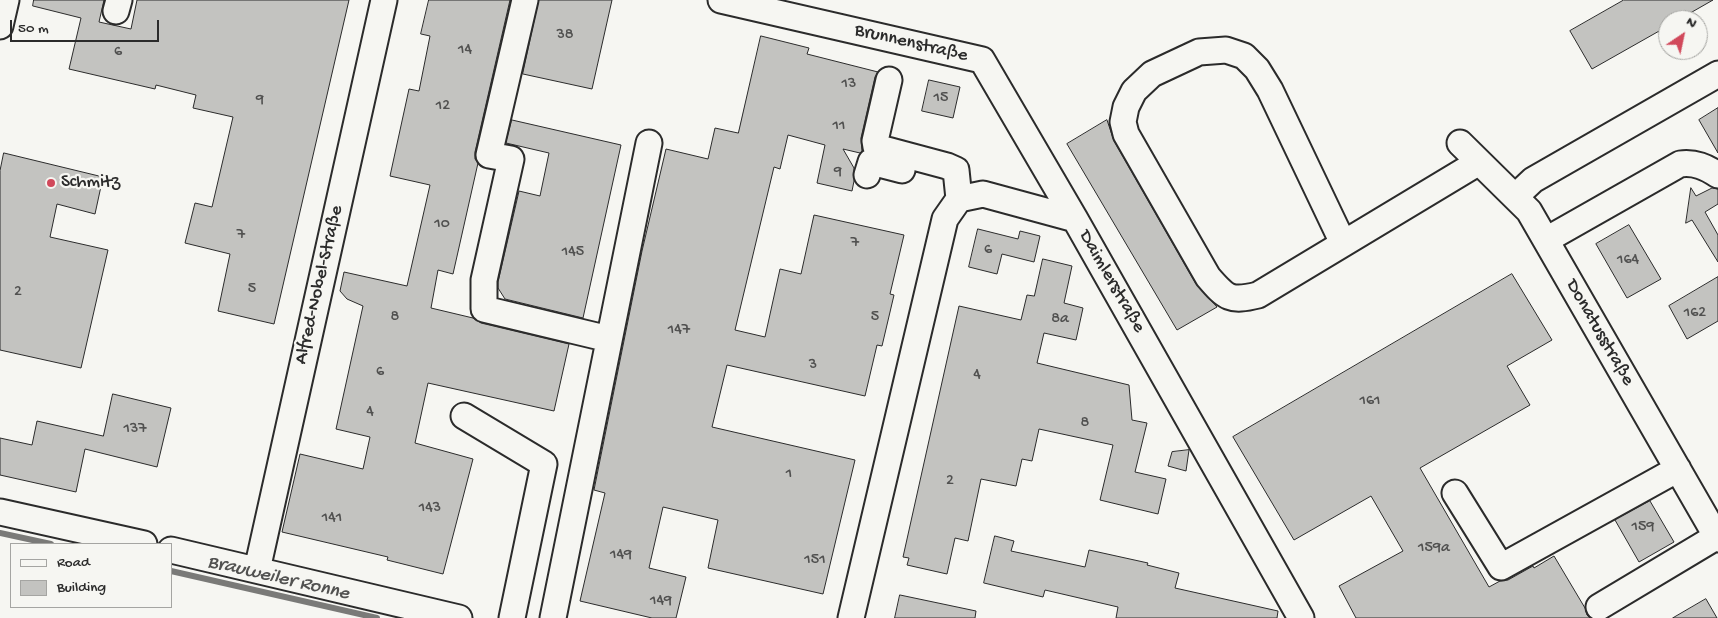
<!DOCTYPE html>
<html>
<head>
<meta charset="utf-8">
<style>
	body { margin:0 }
	#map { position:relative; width:1718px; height:618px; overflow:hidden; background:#f6f6f2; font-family:"Gochi Hand",sans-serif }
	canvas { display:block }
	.legend { position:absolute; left:10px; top:543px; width:162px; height:65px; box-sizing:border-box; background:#f6f6f2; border:1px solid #a5a5a2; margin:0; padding:6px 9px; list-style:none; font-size:15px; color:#2b2b2b }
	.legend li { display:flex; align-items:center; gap:10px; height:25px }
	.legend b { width:25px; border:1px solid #a5a5a2 }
	.north { position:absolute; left:1658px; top:10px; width:50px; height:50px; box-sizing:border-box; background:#f6f6f2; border:1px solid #a5a5a2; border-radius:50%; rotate:34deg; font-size:14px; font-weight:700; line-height:20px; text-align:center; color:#2b2b2b }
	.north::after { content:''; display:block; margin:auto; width:18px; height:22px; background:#d1495b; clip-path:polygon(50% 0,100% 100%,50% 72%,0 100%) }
	.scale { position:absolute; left:10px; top:20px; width:149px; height:22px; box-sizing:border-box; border:2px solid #2b2b2b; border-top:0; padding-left:6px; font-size:15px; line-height:18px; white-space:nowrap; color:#2b2b2b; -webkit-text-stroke:4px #f6f6f2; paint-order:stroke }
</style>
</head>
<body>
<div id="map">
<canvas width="1718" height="618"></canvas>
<ul class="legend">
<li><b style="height:6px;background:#f6f6f2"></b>Road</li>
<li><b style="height:14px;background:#c3c3c0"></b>Building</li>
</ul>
<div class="north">N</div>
<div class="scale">50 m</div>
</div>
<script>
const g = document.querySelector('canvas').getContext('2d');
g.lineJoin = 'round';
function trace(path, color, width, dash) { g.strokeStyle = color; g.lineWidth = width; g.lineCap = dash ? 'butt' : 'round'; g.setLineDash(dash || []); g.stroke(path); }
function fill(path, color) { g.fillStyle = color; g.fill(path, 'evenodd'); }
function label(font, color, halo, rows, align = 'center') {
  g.font = font + ' "Gochi Hand",sans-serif'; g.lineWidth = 4.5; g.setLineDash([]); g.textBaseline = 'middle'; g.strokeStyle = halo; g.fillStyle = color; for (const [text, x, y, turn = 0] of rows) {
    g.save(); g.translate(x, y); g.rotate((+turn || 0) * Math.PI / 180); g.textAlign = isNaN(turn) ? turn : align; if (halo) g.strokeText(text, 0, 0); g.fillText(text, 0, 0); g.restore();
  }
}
const stream = new Path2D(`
	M 0,533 L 51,544
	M 171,571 L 377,618`);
const building = new Path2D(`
	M 34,0 L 104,0 L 99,22 L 131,29 L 137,0 L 349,0 L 274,324 L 218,311 L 230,254 L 185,243 L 195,203 L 212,207 L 233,117 L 193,108 L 196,95 L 156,85 L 155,89 L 69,69 L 81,18 L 33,6 Z
	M 429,0 L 510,0 L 475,152 L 475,159 L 478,163 L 453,274 L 438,270 L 431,308 L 473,318 L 481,323 L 569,344 L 554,411 L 428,383 L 415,443 L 473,459 L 443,574 L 387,560 L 388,557 L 282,532 L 300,454 L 363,469 L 370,437 L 336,429 L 363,306 L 347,299 L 340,291 L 344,272 L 407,286 L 430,185 L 390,176 L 409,89 L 419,91 L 430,36 L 421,34 Z
	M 539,0 L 612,0 L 592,89 L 523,74 Z
	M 1624,0 L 1713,0 L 1678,20 L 1668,20 L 1668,26 L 1592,69 L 1570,31 Z
	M 761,36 L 809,48 L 807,54 L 878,72 L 875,77 L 861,138 L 862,151 L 860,153 L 843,149 L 854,168 L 854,181 L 852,191 L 817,183 L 825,145 L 788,135 L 780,169 L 774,167 L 735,330 L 765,337 L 780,269 L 801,274 L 814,215 L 904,235 L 890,294 L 894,295 L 882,346 L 877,345 L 865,396 L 727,365 L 712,427 L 855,460 L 823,594 L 708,568 L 718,520 L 663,507 L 649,568 L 686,577 L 676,618 L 652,618 L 580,601 L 605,493 L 594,490 L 642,251 L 666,149 L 708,159 L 715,128 L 738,133 Z
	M 929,80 L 960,87 L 953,118 L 922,111 Z
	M 1718,108 L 1718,153 L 1699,120 Z
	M 512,120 L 621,145 L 583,318 L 505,299 L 498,288 L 498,282 L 519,191 L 540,196 L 549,153 L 506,143 Z
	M 1107,120 L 1114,141 L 1196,284 L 1217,307 L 1177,330 L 1067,144 Z
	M 4,153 L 103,177 L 95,214 L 57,204 L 50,237 L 108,250 L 81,368 L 0,350 L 0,171 Z
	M 1691,188 L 1696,196 L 1712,188 L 1718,189 L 1718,204 L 1705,212 L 1718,235 L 1718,262 L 1692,220 L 1686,223 Z
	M 1629,225 L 1661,279 L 1627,298 L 1596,244 Z
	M 978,229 L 1018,239 L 1020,231 L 1040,236 L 1034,262 L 1002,254 L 997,274 L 969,267 Z
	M 1043,259 L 1072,266 L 1064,303 L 1083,308 L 1076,340 L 1044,333 L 1037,363 L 1129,385 L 1132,420 L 1147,423 L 1135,472 L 1166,479 L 1158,514 L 1100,500 L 1113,445 L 1039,429 L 1032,461 L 1022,459 L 1016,486 L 981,479 L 968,541 L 955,538 L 947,574 L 907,565 L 909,558 L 903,557 L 959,306 L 1021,320 L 1027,295 L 1034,296 Z
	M 1512,274 L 1552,340 L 1507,366 L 1530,405 L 1420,468 L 1489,587 L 1500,581 L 1508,580 L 1533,566 L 1534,568 L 1554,556 L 1585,608 L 1587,615 L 1590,618 L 1356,618 L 1339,586 L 1403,551 L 1371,496 L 1294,540 L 1233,437 Z
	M 1718,277 L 1718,321 L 1687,339 L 1669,306 Z
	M 113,394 L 171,408 L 157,467 L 85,449 L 76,492 L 0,475 L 0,438 L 32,445 L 37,421 L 103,436 Z
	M 1189,450 L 1186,471 L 1168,466 L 1172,452 Z
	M 1650,501 L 1674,542 L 1639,562 L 1615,520 Z
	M 995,536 L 1014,541 L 1011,551 L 1085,567 L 1089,550 L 1148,563 L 1147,565 L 1179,573 L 1175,588 L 1278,611 L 1277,618 L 1116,618 L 1118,607 L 1045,590 L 1043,597 L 984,583 Z
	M 900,595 L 976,611 L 975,618 L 895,618 Z
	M 1706,599 L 1717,618 L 1673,618 Z`);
const minor = new Path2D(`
	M 525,0 L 489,155 L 511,159 L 484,280 L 484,309 L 609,339
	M 721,0 L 982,60 L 1075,219 L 1301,618
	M 116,11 L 119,0
	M 0,26 L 6,0
	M 889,80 L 875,141 L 876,147 L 947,166 L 956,170 L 959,199
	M 1460,143 L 1529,211 L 1718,539
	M 867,175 L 871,162 L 902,170
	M 1515,197 L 1533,180 L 1718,74
	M 1546,240 L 1680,164 C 1695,162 1706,167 1718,175
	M 1343,243 L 1270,90 L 1257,69 L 1244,56 L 1226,50 L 1199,52 L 1152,74 L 1134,91 L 1126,107 L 1123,122 L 1126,134 L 1208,277 C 1226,298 1230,302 1258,295 L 1479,162
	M 464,416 L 544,464 L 512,618
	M 1455,493 L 1501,567 L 1678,469
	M 0,512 L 144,544
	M 171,550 L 459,618
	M 257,570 L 384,0
	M 1599,607 L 1716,537
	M 553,618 L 649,143
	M 851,618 L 945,219 L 959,199 L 983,194 L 1075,219`);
const markers = [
	[51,183,5,"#d1495b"]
];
const numberNames = [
	["38",565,36],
	["14",465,51],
	["6",118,53],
	["13",849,85],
	["15",941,99],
	["9",260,101],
	["12",443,107],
	["11",839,127],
	["9",838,173],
	["10",442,225],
	["7",241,236],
	["7",855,244],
	["6",988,251],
	["145",573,253],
	["164",1628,261],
	["5",252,290],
	["2",18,293],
	["162",1695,314],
	["8",395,318],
	["5",875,318],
	["8a",1060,320],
	["147",679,331],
	["3",813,366],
	["6",380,373],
	["4",977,376],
	["161",1370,402],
	["4",370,413],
	["8",1085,424],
	["137",135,430],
	["1",789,475],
	["2",950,482],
	["143",430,509],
	["141",332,519],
	["159",1643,528],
	["159a",1434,549],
	["149",621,556],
	["151",815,561],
	["149",661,602]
];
const streetNames = [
	["Brunnenstraße",911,44,13],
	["Daimlerstraße",1111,282,60],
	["Alfred-Nobel-Straße",320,285,-77],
	["Donatusstraße",1599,333,60]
];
const poiNames = [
	["Schmitz",61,183]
];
const waterNames = [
	["Brauweiler Ronne",278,579,13]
];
trace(stream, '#7a7a78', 6);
fill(building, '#c3c3c0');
trace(building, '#2b2b2b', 1);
trace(minor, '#2b2b2b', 29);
trace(minor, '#f6f6f2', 25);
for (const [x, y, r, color] of markers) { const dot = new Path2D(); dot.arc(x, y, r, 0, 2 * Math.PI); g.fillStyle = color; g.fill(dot); trace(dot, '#f6f6f2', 2); }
label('16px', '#515150', null, numberNames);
label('19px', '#2b2b2b', '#f6f6f2', streetNames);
label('19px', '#2b2b2b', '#f6f6f2', poiNames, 'left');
label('italic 20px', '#525251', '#f6f6f2', waterNames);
</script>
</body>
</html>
